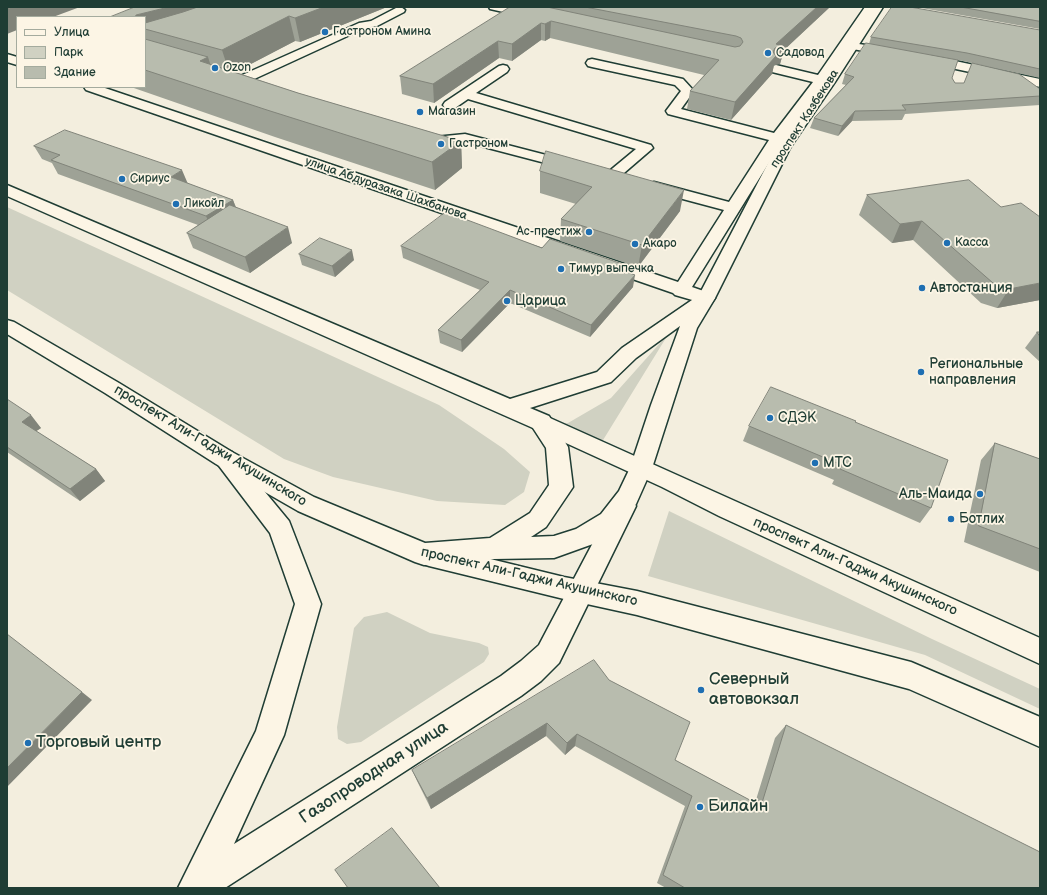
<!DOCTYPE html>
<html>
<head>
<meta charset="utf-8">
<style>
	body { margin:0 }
	#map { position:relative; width:1047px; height:895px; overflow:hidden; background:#f3eede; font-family:"Balsamiq Sans",sans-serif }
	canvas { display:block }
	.frame { position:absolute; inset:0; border:8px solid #1f3d34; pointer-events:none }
	.legend { position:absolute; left:16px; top:16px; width:130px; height:72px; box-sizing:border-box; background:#fcf5e5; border:1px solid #a4ab9e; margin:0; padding:5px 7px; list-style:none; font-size:12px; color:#1f3d34 }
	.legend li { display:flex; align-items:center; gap:8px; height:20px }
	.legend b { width:20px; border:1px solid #a4ab9e }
</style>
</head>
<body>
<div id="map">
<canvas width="1047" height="895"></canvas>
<div class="frame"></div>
<ul class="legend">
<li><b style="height:5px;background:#fcf5e5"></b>Улица</li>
<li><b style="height:11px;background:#d0d1c2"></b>Парк</li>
<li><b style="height:11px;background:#b8bcae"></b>Здание</li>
</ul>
</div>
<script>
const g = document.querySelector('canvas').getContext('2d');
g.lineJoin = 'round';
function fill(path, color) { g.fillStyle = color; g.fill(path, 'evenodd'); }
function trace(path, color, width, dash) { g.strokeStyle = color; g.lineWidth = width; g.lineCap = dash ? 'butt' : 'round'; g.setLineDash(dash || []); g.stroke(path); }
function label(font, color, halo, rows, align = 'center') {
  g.font = font + ' "Balsamiq Sans",sans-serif'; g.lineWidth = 3.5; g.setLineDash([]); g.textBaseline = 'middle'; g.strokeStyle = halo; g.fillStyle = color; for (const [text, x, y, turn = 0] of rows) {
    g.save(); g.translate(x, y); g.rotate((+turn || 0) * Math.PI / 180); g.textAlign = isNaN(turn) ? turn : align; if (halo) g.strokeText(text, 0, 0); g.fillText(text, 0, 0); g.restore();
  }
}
const green = new Path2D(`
	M 7,207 L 439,405 L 504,449 L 530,472 L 524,492 L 505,505 L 437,501 L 333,477 L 284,459 L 7,290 Z
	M 669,333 L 600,445 L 556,425 L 568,423 L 611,398 Z
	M 669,511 L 932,639 L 1040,689 L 1040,709 L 925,655 L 648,576 Z
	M 387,612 L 430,633 L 479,643 L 488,647 L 489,654 L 484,662 L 361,742 L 347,744 L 338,739 L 337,727 L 354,628 L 364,617 Z`);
const street = new Path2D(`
	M 401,7 L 405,10 L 404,12 L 377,26 L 365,28 L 239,86 L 231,86 L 229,83 L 231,80 L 359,23 L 371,21 L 396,8 Z
	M 489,7 L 508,7 L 538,14 L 539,16 L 534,19 L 490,9 Z
	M 865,7 L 875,7 L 852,43 L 893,49 L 897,51 L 899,53 L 897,55 L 893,57 L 848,48 L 826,83 L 783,140 L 692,287 L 712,294 L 715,298 L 712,302 L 706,304 L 675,295 L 673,293 L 86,90 L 84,87 L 102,87 L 678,282 L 724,210 L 649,190 L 646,187 L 649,184 L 654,182 L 729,202 L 769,140 L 668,114 L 666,111 L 681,91 L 675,85 L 592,67 L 588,66 L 586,63 L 588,60 L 592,59 L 683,79 L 694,91 L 681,109 L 774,133 L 813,82 L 772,72 L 770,69 L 772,66 L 776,65 L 818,75 Z
	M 7,54 L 17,57 L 17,65 L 7,62 Z
	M 927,55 L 1040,79 L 1040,87 L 923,62 L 921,59 L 923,56 Z
	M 503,65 L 507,66 L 509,69 L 507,72 L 476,93 L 651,145 L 653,148 L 617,179 L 612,180 L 607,179 L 605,176 L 607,173 L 636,149 L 468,99 L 455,108 L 445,108 L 443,105 L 445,102 L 499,66 Z
	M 424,134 L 435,137 L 465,134 L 577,163 L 579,166 L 577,169 L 572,170 L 465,142 L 435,145 L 419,141 L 417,138 L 419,135 Z
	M 224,449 L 232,452 L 289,521 L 321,604 L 284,735 L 234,844 L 501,676 L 521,661 L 539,645 L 616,499 L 624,496 L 632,499 L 636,506 L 559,663 L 541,681 L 521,696 L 225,888 L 178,888 L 256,731 L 295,604 L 270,533 L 213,458 L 216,452 Z`);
const primary = new Path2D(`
	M 541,414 L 1040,638 L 1040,664 L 719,516 L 662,487 L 533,428 L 530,422 L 533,416 Z
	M 429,544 L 564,577 L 637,591 L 911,662 L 1040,717 L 1040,747 L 909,689 L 637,615 L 564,599 L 429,566 L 420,563 L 417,555 L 420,547 Z`);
const highway = new Path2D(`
	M 873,7 L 883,7 L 835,82 L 790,148 L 715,298 L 697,328 L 652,468 L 636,504 L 617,528 L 593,544 L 554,558 L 494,559 L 424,565 L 415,562 L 298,511 L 216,464 L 105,393 L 7,334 L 7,320 L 14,322 L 119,383 L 232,452 L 314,497 L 425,543 L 490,538 L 530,513 L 549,485 L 546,448 L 533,428 L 7,196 L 7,185 L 510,399 L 597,372 L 622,348 L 692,300 L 697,299 L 776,148 L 824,81 ZM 680,326 L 651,405 L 630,468 L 619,491 L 601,514 L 576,529 L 554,536 L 531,537 L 546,527 L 573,487 L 568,447 L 549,416 L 530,408 L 611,382 L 636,358 Z`);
const wall = new Path2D(`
	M 135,7 L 387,7 L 300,42 L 295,41 L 235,72 L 298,93 L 461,141 L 462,168 L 435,190 L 275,137 L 131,87 L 145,87 L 145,17 Z
	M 510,7 L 830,7 L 784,50 L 780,64 L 774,65 L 772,74 L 731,120 L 687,109 L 690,91 L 704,75 L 550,38 L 545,41 L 541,40 L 512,61 L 499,58 L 434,103 L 402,94 L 400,76 Z
	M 916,7 L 1040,7 L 1040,29 Z
	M 1040,30 L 1040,78 L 963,61 L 930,55 L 952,78 L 955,83 L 964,83 L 972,63 L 1040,89 L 1040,105 L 905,114 L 902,120 L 852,121 L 838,136 L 810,128 L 814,118 L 846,85 L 842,84 L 845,74 L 869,44 L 871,37 Z
	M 34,146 L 187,183 L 233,200 L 236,207 L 292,243 L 250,273 L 193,248 L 187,233 L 198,225 L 58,174 L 52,163 L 42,159 Z
	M 540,171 L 680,211 L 638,267 L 560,241 L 561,219 L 576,204 L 540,193 Z
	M 969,180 L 1040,300 L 997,308 L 981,303 L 913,240 L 892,243 L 859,215 L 867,195 Z
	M 401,246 L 542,248 L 630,273 L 633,287 L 590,337 L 510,303 L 462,352 L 440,343 L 438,330 L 480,290 L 403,258 Z
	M 299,254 L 354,260 L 335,277 L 302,265 Z
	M 1037,332 L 1040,332 L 1040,362 L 1025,348 Z
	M 7,399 L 41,428 L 36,431 L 96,469 L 105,481 L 80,501 L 7,452 Z
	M 855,422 L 931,508 L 920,523 L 832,484 L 834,480 L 743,441 L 749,426 Z
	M 995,443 L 1040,459 L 1040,572 L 964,542 L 981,460 Z
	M 609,680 L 675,760 L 755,803 L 775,738 L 786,725 L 1040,888 L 666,888 L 657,883 L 685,806 L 575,746 L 565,755 L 546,736 L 431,809 L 417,781 L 412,770 Z`);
const shadedWall = new Path2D(`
	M 13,7 L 80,7 L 53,17 L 17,17 L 17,30 L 7,34 L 7,9 Z
	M 169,7 L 262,7 L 145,29 L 145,17 L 135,17 L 136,15 Z
	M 324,7 L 387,7 L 300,42 L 295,18 Z
	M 817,7 L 830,7 L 784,50 L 780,64 L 774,65 L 772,74 L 731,120 L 735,102 L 773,52 L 776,44 Z
	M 289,16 L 295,41 L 230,75 L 222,50 Z
	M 551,21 L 550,38 L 545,41 L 545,24 Z
	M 541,23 L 541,40 L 512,61 L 512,44 Z
	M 498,41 L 499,58 L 434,103 L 433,84 Z
	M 208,57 L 216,82 L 200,61 Z
	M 855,111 L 852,121 L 838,136 L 842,126 Z
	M 461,141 L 462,168 L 435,190 L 432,162 Z
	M 182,170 L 188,184 L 171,177 Z
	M 684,190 L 680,211 L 638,267 L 642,245 Z
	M 233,200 L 238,214 L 212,230 L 206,216 Z
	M 922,221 L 913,240 L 892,243 L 900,224 Z
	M 288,227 L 292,243 L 250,273 L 245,257 Z
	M 352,250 L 354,260 L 335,277 L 332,266 Z
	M 631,267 L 629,279 L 627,272 Z
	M 635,275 L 633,287 L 590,337 L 591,325 Z
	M 1040,283 L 1040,300 L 997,308 L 1009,289 Z
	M 510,290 L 510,303 L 462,352 L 461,340 Z
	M 31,415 L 41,428 L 32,434 L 22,422 Z
	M 96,469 L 105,481 L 80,501 L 70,489 Z
	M 82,692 L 92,700 L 7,787 L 7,768 Z
	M 547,723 L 546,736 L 431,809 L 427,798 Z
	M 577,734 L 575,746 L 565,755 L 567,743 Z`);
const building = new Path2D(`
	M 7,7 L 13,7 L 7,9 Z
	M 135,7 L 169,7 L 136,15 L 135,17 L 110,17 Z
	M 198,7 L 324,7 L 295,18 L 289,16 L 222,50 L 145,29 L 145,23 L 183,12 Z
	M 510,7 L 547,7 L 735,47 L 740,46 L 743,42 L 741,38 L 736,36 L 585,7 L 817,7 L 776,44 L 785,47 L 775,48 L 773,52 L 776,56 L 735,102 L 690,91 L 719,60 L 551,21 L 545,24 L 541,23 L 512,44 L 498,41 L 433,84 L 400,76 Z
	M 892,7 L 910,7 L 1040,30 L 1040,69 L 967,53 L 871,37 Z
	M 961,7 L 1040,7 L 1040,21 Z
	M 145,39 L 208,57 L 200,61 L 298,93 L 461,141 L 432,162 L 267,110 L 145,70 Z
	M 866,43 L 958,60 L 952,78 L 955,83 L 964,83 L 972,63 L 1019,74 L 1040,89 L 1040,96 L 902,105 L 906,110 L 855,111 L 842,126 L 814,118 L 854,77 L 845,74 Z
	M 65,130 L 182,170 L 171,177 L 233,200 L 206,216 L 51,160 L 60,155 L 34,146 Z
	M 546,151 L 684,190 L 642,245 L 561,219 L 592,187 L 540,171 Z
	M 969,180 L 1001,207 L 1021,203 L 1040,217 L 1040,283 L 1009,289 L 993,283 L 922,221 L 900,224 L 867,195 Z
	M 230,205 L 288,227 L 245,257 L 187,233 Z
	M 446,212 L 542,248 L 550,239 L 631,267 L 627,272 L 635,275 L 591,325 L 510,290 L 461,340 L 438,330 L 489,282 L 401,246 Z
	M 320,238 L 352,250 L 332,266 L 299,254 Z
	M 1037,332 L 1040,332 L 1040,336 Z
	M 771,387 L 856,421 L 855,422 L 948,460 L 931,508 L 840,469 L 842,465 L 749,426 Z
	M 7,399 L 31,415 L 22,422 L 96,469 L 70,489 L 7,447 Z
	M 995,443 L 1040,459 L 1040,549 L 979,526 Z
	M 7,634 L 82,692 L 7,768 Z
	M 594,660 L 609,680 L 690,722 L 675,760 L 761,806 L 786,725 L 1040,852 L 1040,888 L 685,888 L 663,875 L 692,796 L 577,734 L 567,743 L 547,723 L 427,798 L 412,770 Z
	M 392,828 L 440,888 L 348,888 L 335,870 Z`);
const markers = [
	[325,32,4,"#1f6fb2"],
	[768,53,4,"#1f6fb2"],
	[215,68,4,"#1f6fb2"],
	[420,112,4,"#1f6fb2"],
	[441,144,4,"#1f6fb2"],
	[122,179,4,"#1f6fb2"],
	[176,204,4,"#1f6fb2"],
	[589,232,4,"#1f6fb2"],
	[947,243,4,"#1f6fb2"],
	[635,244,4,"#1f6fb2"],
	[561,269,4,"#1f6fb2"],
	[922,288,4,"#1f6fb2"],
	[507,301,4,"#1f6fb2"],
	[921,372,4,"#1f6fb2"],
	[770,418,4,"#1f6fb2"],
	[815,463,4,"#1f6fb2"],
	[980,494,4,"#1f6fb2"],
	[951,519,4,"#1f6fb2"],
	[701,690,4,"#1f6fb2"],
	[28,743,4,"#1f6fb2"],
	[700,807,4,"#1f6fb2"]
];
const farPoinames = [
	["Гастроном Амина",333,32],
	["Садовод",776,53],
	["Ozon",223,68],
	["Магазин",428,112],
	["Гастроном",449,144],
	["Сириус",130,179],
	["Ликойл",184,204],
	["Ас-престиж",581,232,"right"],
	["Касса",955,243],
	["Акаро",643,244],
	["Тимур выпечка",569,269]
];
const farStreetnames = [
	["проспект Казбекова",805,119,-57],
	["улица Абдуразака Шахбанова",386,189,19]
];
const poiNames = [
	["Автостанция",930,288],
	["Царица",515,301],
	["Региональные",929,364],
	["направления",929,380],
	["СДЭК",778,418],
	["МТС",823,463],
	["Аль-Маида",972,494,"right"],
	["Ботлих",959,519]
];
const streetNames = [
	["проспект Али-Гаджи Акушинского",210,446,31],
	["проспект Али-Гаджи Акушинского",855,567,24],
	["проспект Али-Гаджи Акушинского",529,577,13]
];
const nearPoinames = [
	["Северный",709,680],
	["автовокзал",709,700],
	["Торговый центр",36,743],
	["Билайн",708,807]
];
const nearStreetnames = [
	["Газопроводная улица",374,773,-33]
];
fill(green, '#d0d1c2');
trace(street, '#1f3d34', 3);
trace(primary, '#1f3d34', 3);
trace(highway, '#1f3d34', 3);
fill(street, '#fcf5e5');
fill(primary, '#fcf5e5');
fill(highway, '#fcf5e5');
fill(wall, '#9ea296');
fill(shadedWall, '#81847a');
fill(building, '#b8bcae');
trace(building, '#81847a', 1);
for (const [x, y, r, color] of markers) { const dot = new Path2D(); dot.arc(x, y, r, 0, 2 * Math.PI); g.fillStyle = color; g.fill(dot); trace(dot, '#fcf5e5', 1.5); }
label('12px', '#1f3d34', '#fcf5e5', farPoinames, 'left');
label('12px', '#1f3d34', '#fcf5e5', farStreetnames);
label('14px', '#1f3d34', '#fcf5e5', poiNames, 'left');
label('14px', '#1f3d34', '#fcf5e5', streetNames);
label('17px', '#1f3d34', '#fcf5e5', nearPoinames, 'left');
label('17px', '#1f3d34', '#fcf5e5', nearStreetnames);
</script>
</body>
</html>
